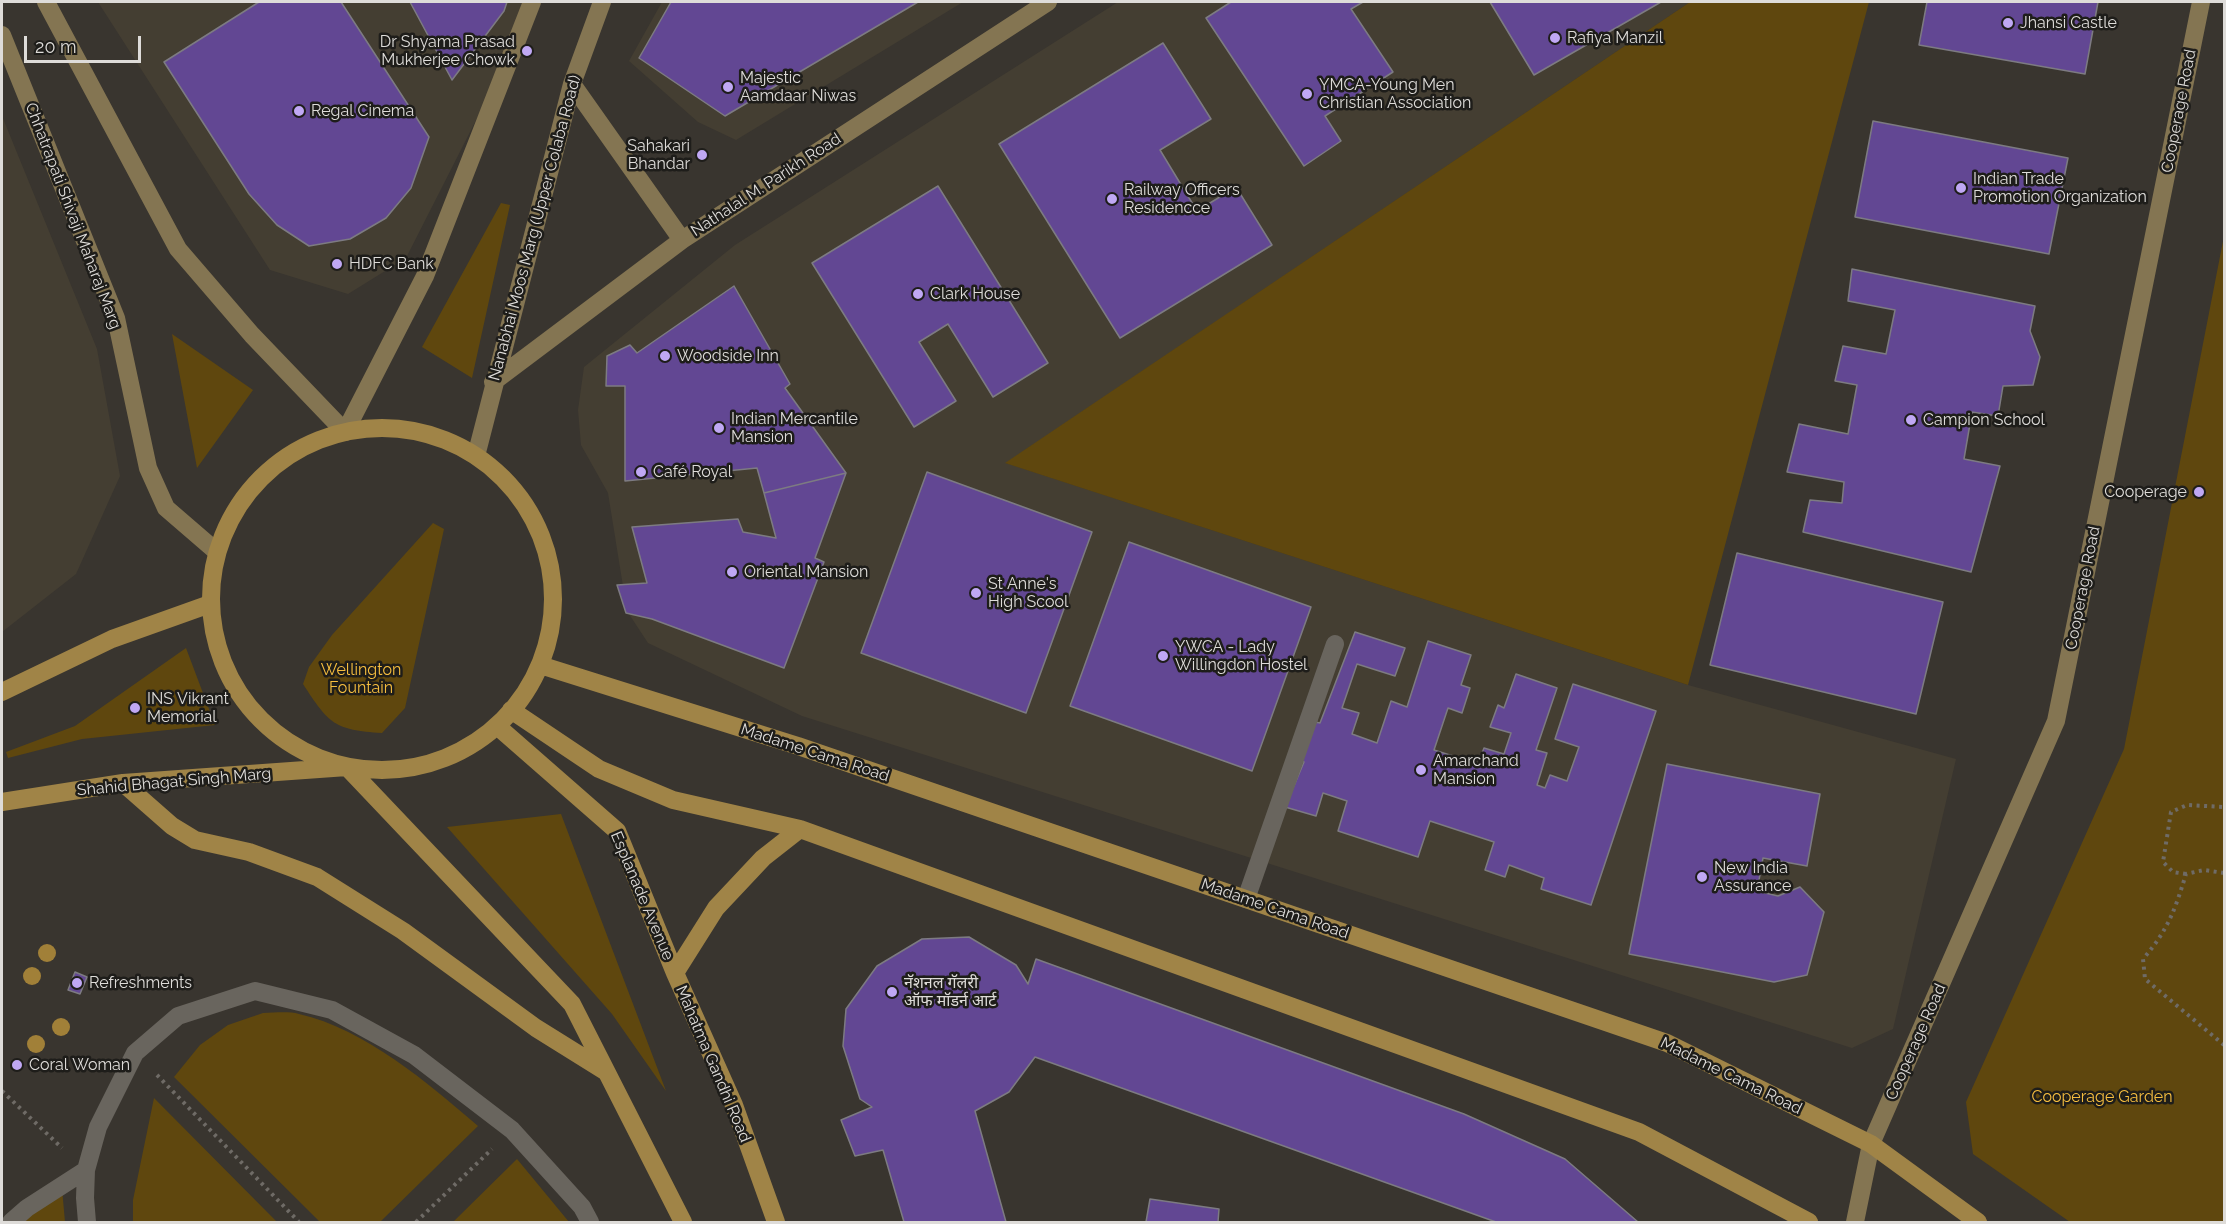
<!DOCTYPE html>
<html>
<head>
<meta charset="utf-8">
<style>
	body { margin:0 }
	#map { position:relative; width:2226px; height:1224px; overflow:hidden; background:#39352f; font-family:Raleway,sans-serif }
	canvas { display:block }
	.frame { position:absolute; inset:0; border:3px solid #dedcd9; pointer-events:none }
	.scale { position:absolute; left:24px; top:36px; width:117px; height:27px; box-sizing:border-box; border:3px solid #dedcd9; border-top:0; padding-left:8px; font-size:18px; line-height:21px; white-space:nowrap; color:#dedcd9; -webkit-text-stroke:4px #1e1d1a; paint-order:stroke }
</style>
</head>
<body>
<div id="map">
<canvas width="2226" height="1224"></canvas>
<div class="frame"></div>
<div class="scale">20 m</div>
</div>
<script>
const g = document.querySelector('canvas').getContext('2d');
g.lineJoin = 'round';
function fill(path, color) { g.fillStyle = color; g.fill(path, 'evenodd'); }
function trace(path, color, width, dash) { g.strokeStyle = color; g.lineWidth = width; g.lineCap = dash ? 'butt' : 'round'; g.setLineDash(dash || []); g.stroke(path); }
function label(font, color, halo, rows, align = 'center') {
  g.font = font + ' Raleway,"Noto Sans Devanagari",sans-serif'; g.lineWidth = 5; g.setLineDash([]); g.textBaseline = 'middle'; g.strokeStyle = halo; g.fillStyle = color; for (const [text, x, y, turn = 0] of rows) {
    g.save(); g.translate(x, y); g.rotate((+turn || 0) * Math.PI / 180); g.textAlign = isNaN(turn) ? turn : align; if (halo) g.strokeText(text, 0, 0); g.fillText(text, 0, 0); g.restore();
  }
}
const built = new Path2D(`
	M 98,2 L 536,2 L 406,258 L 348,294 L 270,270 Z
	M 662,2 L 963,2 L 736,140 L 698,122 L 629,61 Z
	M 1118,2 L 1690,2 L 1006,463 L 1688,685 L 1956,759 L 1893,1029 L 1852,1048 L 802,716 L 648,643 L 627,611 L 608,493 L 581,445 L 578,410 L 584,367 L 735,245 Z
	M 2,116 L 97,349 L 120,476 L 76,574 L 2,632 Z`);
const green = new Path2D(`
	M 1690,2 L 1869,2 L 1688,685 L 1005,463 Z
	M 501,203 L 510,205 L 472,378 L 422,347 Z
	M 2224,236 L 2224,1222 L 2070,1222 L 1973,1154 L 1966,1102 L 2124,749 Z
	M 172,334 L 253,390 L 197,468 Z
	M 433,523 L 444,529 L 405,708 L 382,733 C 334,730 329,724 303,684 L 309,667 L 332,635 Z
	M 186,648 L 215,725 L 82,739 L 8,758 L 6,752 L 75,726 Z
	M 561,814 L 666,1091 L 612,1014 L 447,827 Z
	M 263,1013 C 274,1013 288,1011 299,1014 C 365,1029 428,1083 478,1126 L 380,1222 L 320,1222 L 174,1077 L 200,1045 L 228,1025 Z
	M 154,1098 L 277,1222 L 133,1222 L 133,1200 Z
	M 517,1159 L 569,1222 L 453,1222 Z
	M 61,1177 L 65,1222 L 13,1222 Z`);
const building = new Path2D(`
	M 259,2 L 341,2 L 429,137 L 411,188 L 386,218 L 350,239 L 309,246 L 277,225 L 249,194 L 164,62 Z
	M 410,2 L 507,2 L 504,11 L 452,80 Z
	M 671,2 L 918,2 L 725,116 L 639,58 Z
	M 1231,2 L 1363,2 L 1351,9 L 1393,72 L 1325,116 L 1341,141 L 1304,166 L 1206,18 Z
	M 1490,2 L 1661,2 L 1534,75 Z
	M 1927,2 L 2098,2 L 2085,74 L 1919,45 Z
	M 1163,43 L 1211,119 L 1160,150 L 1197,211 L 1236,187 L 1272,245 L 1120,338 L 999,144 Z
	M 1873,121 L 2068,158 L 2049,254 L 1855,217 Z
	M 938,186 L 1048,363 L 993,397 L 948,324 L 919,342 L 956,401 L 914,427 L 812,263 Z
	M 1852,269 L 2035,306 L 2030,331 L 2040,357 L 2033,385 L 2003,386 L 1998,416 L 1972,412 L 1964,459 L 2000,466 L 1971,572 L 1803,532 L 1810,500 L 1842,503 L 1844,482 L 1787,472 L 1799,424 L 1848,434 L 1857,385 L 1835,381 L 1843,346 L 1886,354 L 1895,310 L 1848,301 Z
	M 734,286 L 790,384 L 785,388 L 846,473 L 764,493 L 757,468 L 625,481 L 625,386 L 606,386 L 607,356 L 630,345 L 637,353 Z
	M 927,472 L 1092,532 L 1026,713 L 861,653 Z
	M 846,473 L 815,558 L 824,562 L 784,668 L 652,619 L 626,613 L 617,585 L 647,583 L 632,527 L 738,519 L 743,532 L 776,538 L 764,493 Z
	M 1129,542 L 1311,607 L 1252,771 L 1070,706 Z
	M 1737,553 L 1943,602 L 1916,714 L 1710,665 Z
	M 1355,632 L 1405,648 L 1395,676 L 1357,664 L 1342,708 L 1359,713 L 1352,734 L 1377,743 L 1391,701 L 1407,707 L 1428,641 L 1471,655 L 1461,685 L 1470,688 L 1462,713 L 1448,708 L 1434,750 L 1478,764 L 1484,748 L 1504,754 L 1511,733 L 1490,727 L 1498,705 L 1504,708 L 1516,674 L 1557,688 L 1536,750 L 1547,753 L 1537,785 L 1545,788 L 1550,775 L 1567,781 L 1579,747 L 1555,739 L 1573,684 L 1656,711 L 1591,905 L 1541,889 L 1544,878 L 1509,865 L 1505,877 L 1485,870 L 1494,842 L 1430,821 L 1418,857 L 1338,831 L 1347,801 L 1323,793 L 1316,816 L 1285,807 L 1304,762 L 1297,760 L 1310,721 L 1320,723 Z
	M 1667,764 L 1820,794 L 1807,866 L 1763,858 L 1757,891 L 1778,896 L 1800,887 L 1824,912 L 1807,975 L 1774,982 L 1629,954 Z
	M 969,937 L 1016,965 L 1028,984 L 1036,959 L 1464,1114 L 1565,1159 L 1638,1222 L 1496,1222 L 1035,1057 L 1009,1092 L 975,1111 L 1006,1222 L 904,1222 L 883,1150 L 855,1156 L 841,1120 L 872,1107 L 860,1099 L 843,1046 L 846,1009 L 877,966 L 922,939 Z
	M 75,972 L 87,977 L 80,994 L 68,990 Z
	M 1150,1199 L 1219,1209 L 1218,1222 L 1146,1222 Z`);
const path = new Path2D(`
	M 2224,873 L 2204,870 L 2186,874 C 2175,910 2168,930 2143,959 L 2145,979 L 2224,1045
	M 2186,874 L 2173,872 L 2163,862 L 2171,812 L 2187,805 L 2224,807
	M 157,1075 L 299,1222
	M 2,1091 L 62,1148
	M 416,1222 L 492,1149`);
const lane = new Path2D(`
	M 1246,899 L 1335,644
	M 11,1222 L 27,1208 L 86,1170
	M 87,1222 L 85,1198 L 86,1170 L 98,1127 L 135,1053 L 178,1016 L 255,991 L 332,1010 L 414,1055 L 512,1130 L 582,1207 L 590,1222`);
const secondary = new Path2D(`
	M 46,2 L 178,249 L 252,335 L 345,432 L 425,276 L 532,2
	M 2,35 L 116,318 L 148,468 L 166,508 L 217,552
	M 572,84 L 682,240
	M 493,382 L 682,240 L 1048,2
	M 476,456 L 572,84 L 602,2
	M 1855,1222 L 1871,1144 L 2056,721 L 2201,2`);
const primary = new Path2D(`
	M211 599a171 171 0 1 1 342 0a171 171 0 1 1-342 0Z
	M 540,665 L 798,746 L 1667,1043 L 1871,1144 L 1978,1222
	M 2,692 L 112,639 L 210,604
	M 511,710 L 599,769 L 673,800 L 800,829 L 1639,1132 L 1809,1222
	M 497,726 L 617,831 L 675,973 L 734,1105 L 776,1222
	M 123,783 L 172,826 L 195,840 L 249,852 L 317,877 L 403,931 L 536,1028 L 605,1071
	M 2,802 L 123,783 L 347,767 L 572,1004 L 683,1222
	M 675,973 L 716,908 L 763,858 L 800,829`);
const trees = [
	[47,953],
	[32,976],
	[61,1027],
	[36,1044]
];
const markers = [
	[2008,23,6,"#c0a8f4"],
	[1555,38,6,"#c0a8f4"],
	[527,51,6,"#c0a8f4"],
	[728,87,6,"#c0a8f4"],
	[1307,94,6,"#c0a8f4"],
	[299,111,6,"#c0a8f4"],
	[702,155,6,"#c0a8f4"],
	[1961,188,6,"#c0a8f4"],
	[1112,199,6,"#c0a8f4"],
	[337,264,6,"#c0a8f4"],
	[918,294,6,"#c0a8f4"],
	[665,356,6,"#c0a8f4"],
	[1911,420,6,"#c0a8f4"],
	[719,428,6,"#c0a8f4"],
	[641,472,6,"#c0a8f4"],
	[2199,492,6,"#c0a8f4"],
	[732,572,6,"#c0a8f4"],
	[976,593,6,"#c0a8f4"],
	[1163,656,6,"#c0a8f4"],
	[135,708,6,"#c0a8f4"],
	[1421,770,6,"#c0a8f4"],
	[1702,877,6,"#c0a8f4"],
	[77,983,6,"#c0a8f4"],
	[892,992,6,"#c0a8f4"],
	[17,1065,6,"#c0a8f4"]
];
const poiNames = [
	["Jhansi Castle",2020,23],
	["Rafiya Manzil",1567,38],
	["Dr Shyama Prasad",515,42,"right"],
	["Mukherjee Chowk",515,60,"right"],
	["Majestic",740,78],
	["Aamdaar Niwas",740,96],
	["YMCA-Young Men",1319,85],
	["Christian Association",1319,103],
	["Regal Cinema",311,111],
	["Sahakari",690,146,"right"],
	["Bhandar",690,164,"right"],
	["Indian Trade",1973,179],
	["Promotion Organization",1973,197],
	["Railway Officers",1124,190],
	["Residencce",1124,208],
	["HDFC Bank",349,264],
	["Clark House",930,294],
	["Woodside Inn",677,356],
	["Indian Mercantile",731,419],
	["Mansion",731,437],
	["Campion School",1923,420],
	["Café Royal",653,472],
	["Cooperage",2187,492,"right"],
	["Oriental Mansion",744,572],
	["St Anne's",988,584],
	["High Scool",988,602],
	["YWCA - Lady",1175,647],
	["Willingdon Hostel",1175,665],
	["INS Vikrant",147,699],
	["Memorial",147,717],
	["Amarchand",1433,761],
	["Mansion",1433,779],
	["New India",1714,868],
	["Assurance",1714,886],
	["Refreshments",89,983],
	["नॅशनल गॅलरी",904,983],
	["ऑफ मॉडर्न आर्ट",904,1001],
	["Coral Woman",29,1065]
];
const streetNames = [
	["Cooperage Road",2179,111,-79],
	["Nathalal M. Parikh Road",766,185,-33],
	["Chhatrapati Shivaji Maharaj Marg",73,216,69],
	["Nanabhai Moos Marg (Upper Colaba Road)",535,228,-75],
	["Cooperage Road",2083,588,-79],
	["Madame Cama Road",815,753,18],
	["Shahid Bhagat Singh Marg",174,782,-5],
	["Esplanade Avenue",642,896,67],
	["Madame Cama Road",1275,909,19],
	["Cooperage Road",1916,1042,-66],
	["Mahatma Gandhi Road",713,1064,67],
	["Madame Cama Road",1731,1076,26]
];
const parkNames = [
	["Wellington",361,670],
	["Fountain",361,688],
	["Cooperage Garden",2102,1097]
];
fill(built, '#443e32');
fill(green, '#5f470e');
fill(building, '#624793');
trace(building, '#7d7b82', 1.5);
trace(path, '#6f6b66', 4, [3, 4.5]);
trace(lane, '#69655e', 18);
trace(secondary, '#847552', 18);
trace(primary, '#a08447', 18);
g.fillStyle = '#a18038';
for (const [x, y] of trees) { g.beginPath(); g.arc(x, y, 9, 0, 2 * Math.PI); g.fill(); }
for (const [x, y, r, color] of markers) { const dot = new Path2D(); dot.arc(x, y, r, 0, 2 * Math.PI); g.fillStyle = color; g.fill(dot); trace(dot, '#1e1d1a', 2); }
label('16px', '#dedcd9', '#1e1d1a', poiNames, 'left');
label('16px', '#dedcd9', '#1e1d1a', streetNames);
label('16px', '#f6be3f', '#1e1d1a', parkNames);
</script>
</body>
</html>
